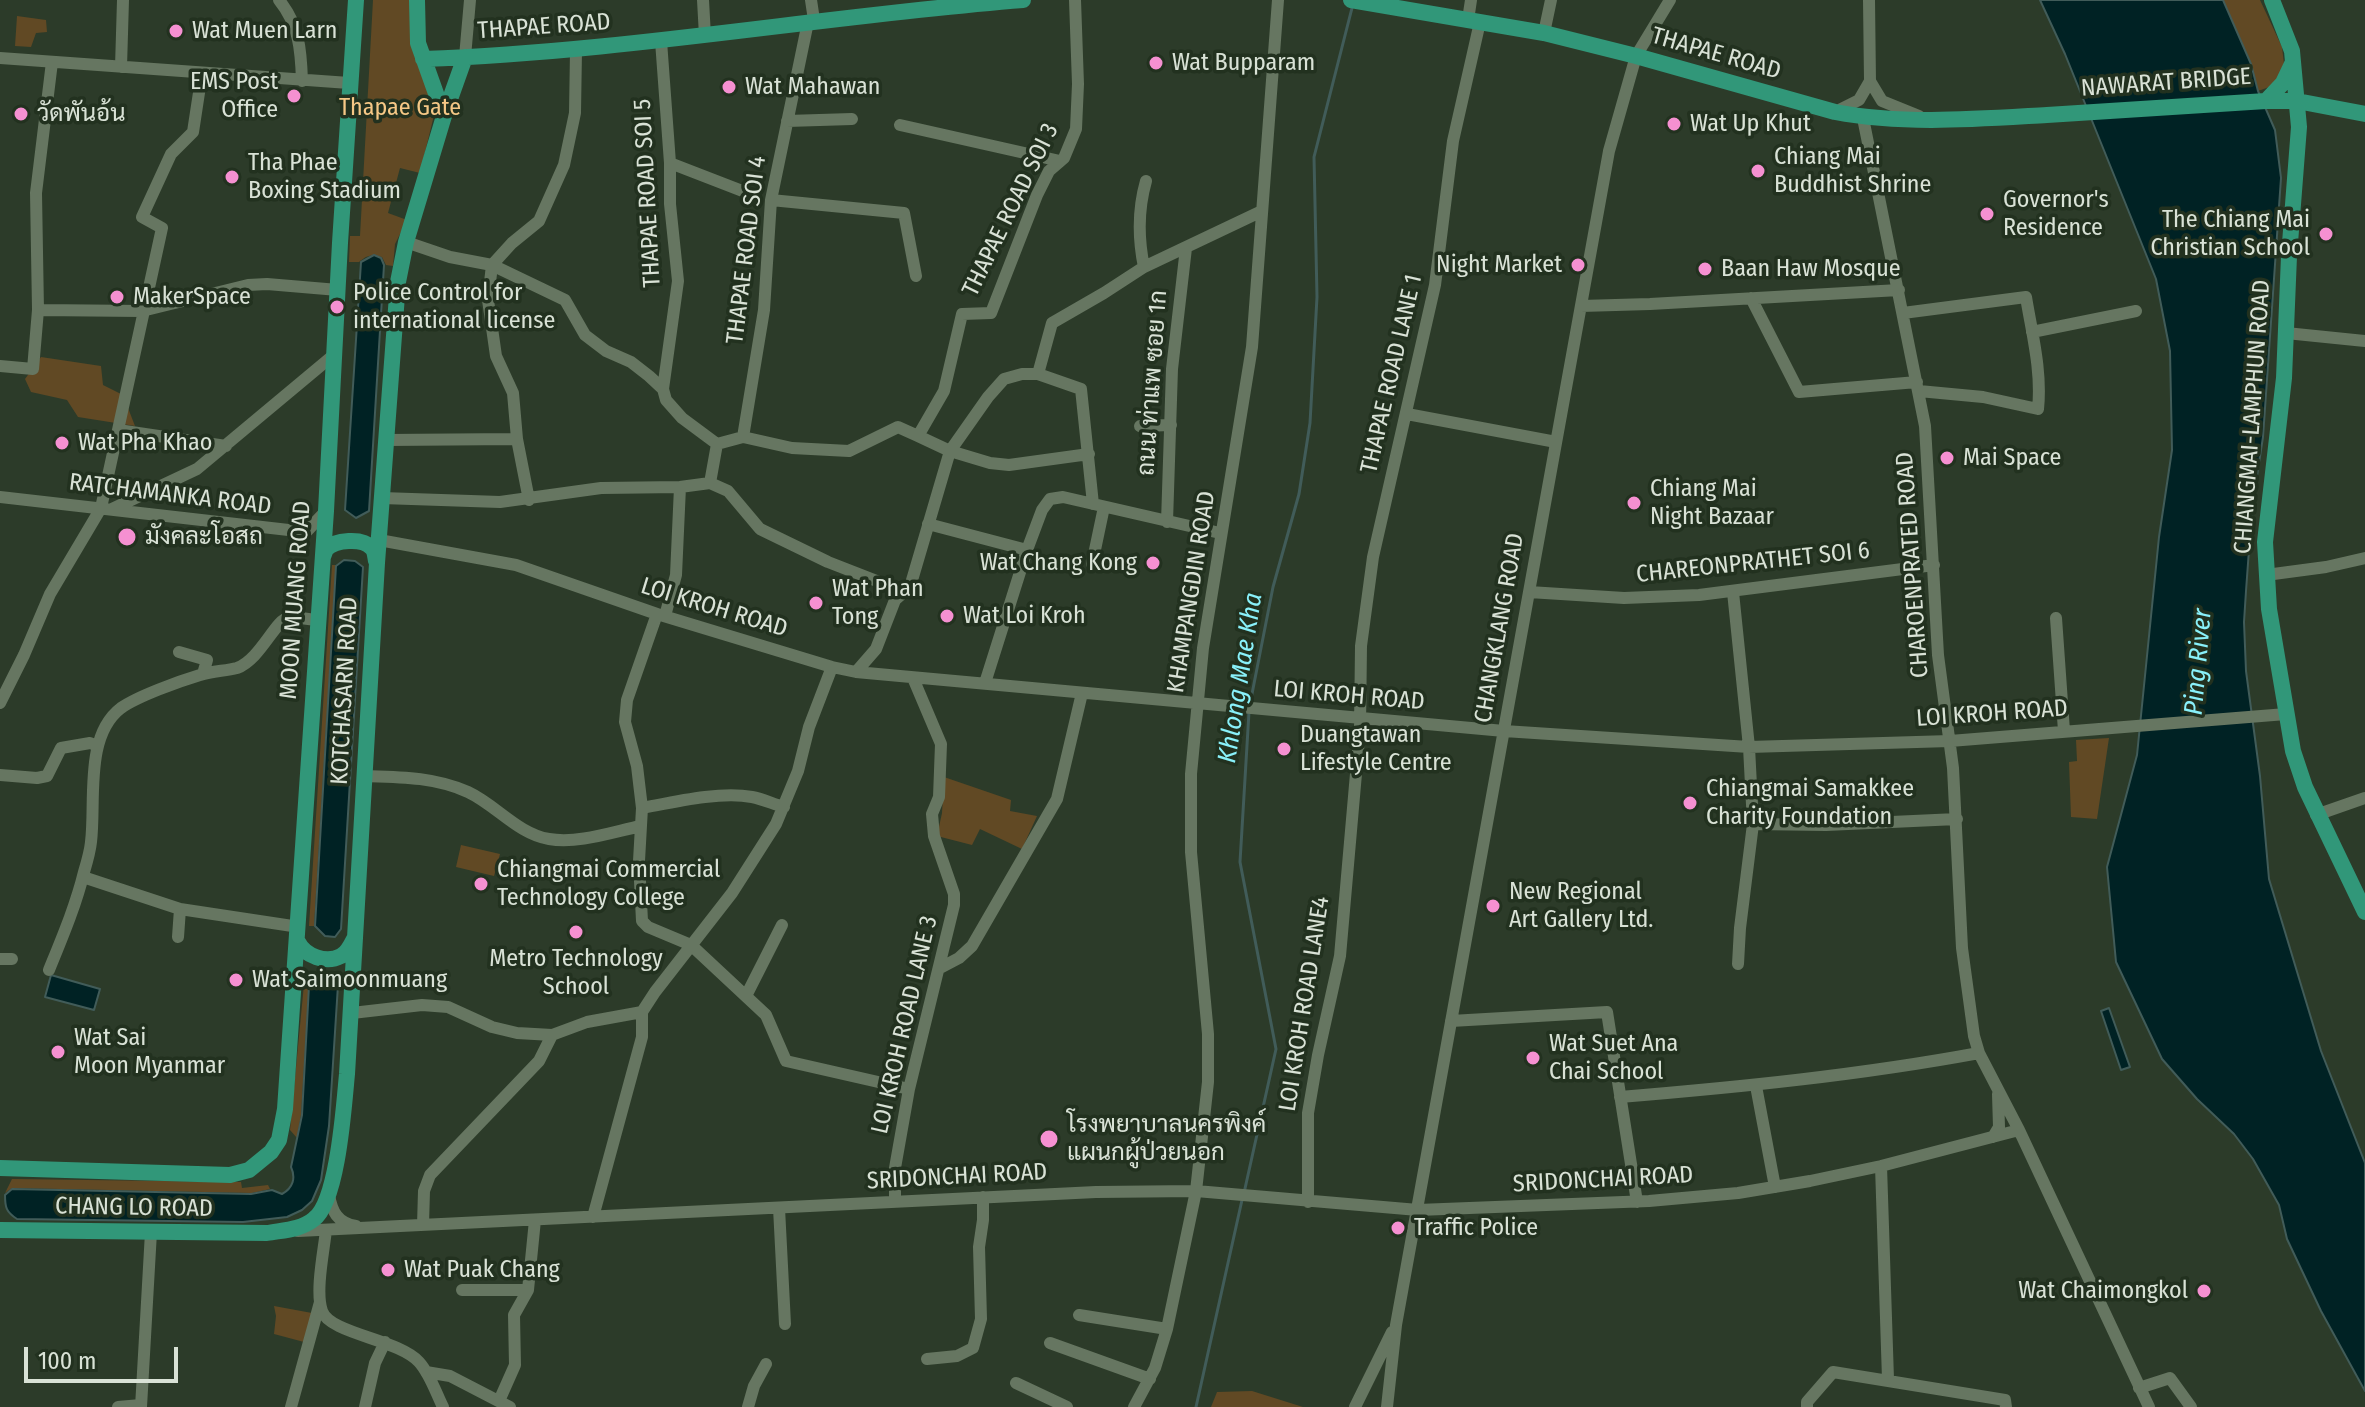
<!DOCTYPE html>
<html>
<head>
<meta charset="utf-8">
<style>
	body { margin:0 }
	#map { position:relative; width:2365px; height:1407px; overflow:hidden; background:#2c3b29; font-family:"Fira Sans Condensed",sans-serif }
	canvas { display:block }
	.scale { position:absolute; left:24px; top:1347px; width:154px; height:36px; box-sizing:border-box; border:4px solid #d9e2d6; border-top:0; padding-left:10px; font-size:24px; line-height:28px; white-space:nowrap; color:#d9e2d6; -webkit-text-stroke:6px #22311f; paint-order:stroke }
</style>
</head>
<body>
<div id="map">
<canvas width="2365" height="1407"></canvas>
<div class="scale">100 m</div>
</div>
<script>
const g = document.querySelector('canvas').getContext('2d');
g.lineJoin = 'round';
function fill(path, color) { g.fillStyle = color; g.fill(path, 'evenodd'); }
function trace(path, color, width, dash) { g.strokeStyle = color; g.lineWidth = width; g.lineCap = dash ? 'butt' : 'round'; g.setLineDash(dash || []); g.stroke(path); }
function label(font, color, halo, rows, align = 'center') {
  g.font = font + ' "Fira Sans Condensed",Sarabun,sans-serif'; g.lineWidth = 7; g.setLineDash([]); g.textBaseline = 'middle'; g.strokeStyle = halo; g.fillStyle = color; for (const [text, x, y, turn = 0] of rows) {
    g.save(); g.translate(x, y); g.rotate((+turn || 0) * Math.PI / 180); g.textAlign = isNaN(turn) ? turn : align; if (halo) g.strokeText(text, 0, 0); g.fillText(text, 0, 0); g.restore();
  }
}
const green = new Path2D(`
	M 373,0 L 412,0 L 435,111 L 420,173 L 400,168 L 388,213 L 407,220 L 395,244 L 393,266 L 386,265 L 382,257 C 371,254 367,255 359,262 L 349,262 L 350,236 L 360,236 Z
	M 2223,0 L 2260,0 L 2282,47 L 2286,81 L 2258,91 L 2251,64 Z
	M 17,16 L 46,20 L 47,32 L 36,33 L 31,47 L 15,46 Z
	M 41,357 L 101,366 L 103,385 L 123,395 L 135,426 L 78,417 L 67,400 L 31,392 L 25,379 Z
	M 332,565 L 336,565 L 314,926 L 309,926 Z
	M 2109,738 L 2097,819 L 2071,817 L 2069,762 L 2077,761 L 2076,740 Z
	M 944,777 L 1011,800 L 1010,811 L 1037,816 L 1022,849 L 980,829 L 972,845 L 937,836 L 942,813 Z
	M 461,845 L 500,854 L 494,876 L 456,867 Z
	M 304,984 L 309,984 L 301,1115 L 297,1138 L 290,1130 Z
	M 12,1179 L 241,1182 L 242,1188 L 268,1185 L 270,1189 L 252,1193 L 12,1188 L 5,1193 Z
	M 274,1306 L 312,1313 L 304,1342 L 274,1334 L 276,1316 Z
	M 1252,1391 L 1303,1407 L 1211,1407 L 1217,1392 Z`);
const water = new Path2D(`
	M 2040,0 L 2223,0 L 2251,64 L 2258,91 L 2275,130 L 2281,178 L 2263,437 L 2252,508 L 2246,591 L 2244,622 L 2246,671 L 2260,776 L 2269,879 L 2321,1051 L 2365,1163 L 2365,1391 L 2321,1311 L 2287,1239 L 2279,1205 L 2253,1159 L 2234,1134 L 2197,1099 L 2162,1059 L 2116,962 L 2107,867 L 2137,755 L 2159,537 L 2172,450 L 2170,351 L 2156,279 L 2065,54 Z
	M 374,255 L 381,258 L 384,265 L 369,511 L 356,518 L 345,510 L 361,262 Z
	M 344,560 L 355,561 L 363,567 L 341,929 L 335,937 L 325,936 L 315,926 L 336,566 Z
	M 51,975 L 100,989 L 94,1010 L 45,997 Z
	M 322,976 L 331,978 L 338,985 L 329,1126 L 321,1180 L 312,1201 L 302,1210 L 287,1217 L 243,1222 L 17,1219 C 6,1212 5,1207 5,1195 L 12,1189 L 251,1194 L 272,1190 L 282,1194 C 293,1188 296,1178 291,1167 L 302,1115 L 309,986 L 313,978 Z
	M 2109,1008 L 2130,1067 L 2121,1070 L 2101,1011 Z`);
const stream = new Path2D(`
	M 1250,704 L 1273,587 L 1299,494 L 1310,423 L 1317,297 L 1314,157 L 1352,8
	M 1244,1193 L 1276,1049 L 1240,862 L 1249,712
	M 1196,1407 L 1242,1200`);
const minor = new Path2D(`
	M 279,0 C 299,25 301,49 302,81
	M 703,0 L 705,36
	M 811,0 L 814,20
	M 1869,0 L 1870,81 L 1882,101 L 1919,116
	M 1468,20 L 1471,0
	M 1544,33 L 1551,0
	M 661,41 L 670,163 L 670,204 L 678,281 L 663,389
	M 465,57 L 470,0
	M 0,58 L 349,83
	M 121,67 L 123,0
	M 1835,112 L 1859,100 L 1870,81
	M 1863,118 L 1925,426 L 1938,655 L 1953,768 L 1962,948 L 1974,1036 L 1979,1053 L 2019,1130 L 2149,1407
	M 787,121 L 852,119
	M 900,125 L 1060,161
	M 670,163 L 745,192
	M 771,200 L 904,213 L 916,276
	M 406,242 L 450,257 L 492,265 L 565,300 L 585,335 L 606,351 L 631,362 L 649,376 L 663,389 L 666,400 L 682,418 L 717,444
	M 1144,267 C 1138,238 1138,209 1146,181
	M 1751,298 L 1799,392 L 1917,382
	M 1581,306 L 1650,304 L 1899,290
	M 38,310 L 142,311 L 248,285 L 267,284 L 338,290
	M 1903,313 L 2026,297 C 2032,334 2042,371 2038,409 L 1983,397 L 1919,391
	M 2032,332 L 2136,311
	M 2286,333 L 2365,341
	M 0,366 L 33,369 L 38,310 L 36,193 L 52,62
	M 1038,374 L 1052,323 L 1104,293 L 1144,267 L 1262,211
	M 1407,414 L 1556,442
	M 1140,426 L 1171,425
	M 118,430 L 226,446
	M 918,436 L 950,451 L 990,463 L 1009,465 L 1089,454
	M 743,437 L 764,310 L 771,200 L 808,22
	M 386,440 L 517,439
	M 717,444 L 743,437 L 792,448 L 849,451 L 898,427 L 918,436 L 944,391 L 962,314 L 991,313 L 1037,195 L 1049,171 L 1064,158 L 1076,129 L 1078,84 L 1075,0
	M 710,483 L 728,491 L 760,529 L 828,562 L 905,592
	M 0,497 L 306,532 L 326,511
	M 382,498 L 500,502 L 601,488 L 680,487 L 710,483 L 717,444
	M 529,500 L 517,439 L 513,393 L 496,356 L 488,300 L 492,265 L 512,243 L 539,221 L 564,165 L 575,113 L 576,51
	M 112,509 L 197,469 L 336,353
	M 1167,522 L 1172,369 L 1186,248
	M 928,524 L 1027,550
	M 379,540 L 516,565 L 657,614 L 832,667 L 856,672 L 1504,731 L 1749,747 L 1950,741 L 2286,714
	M 1092,564 L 1104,507
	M 2266,575 L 2326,567 L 2365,558
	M 1529,592 L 1624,598 L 1699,595 L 1934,565
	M 1733,592 L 1749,747 L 1753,824 L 1740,928 L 1738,964
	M 657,614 L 627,700 L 625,722 L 637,766 L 642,808 L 639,861 L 642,921 L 648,927 L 691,945 L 766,1015 L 786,1061 L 909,1089
	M 665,616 L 676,575 L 680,487
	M 2056,618 L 2064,731
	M 179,652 L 207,660 L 203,674
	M 856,672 L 876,649 L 895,600 L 910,587 L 950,451 L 988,397 L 1004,379 L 1022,374 L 1038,374 L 1081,389 L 1093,504
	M 985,683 L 1027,550 L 1042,510 L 1050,499 L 1063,497 L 1220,533
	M 0,703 L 24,655 L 50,594 L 101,508 L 162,228 L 142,217 L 171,154 L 193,132 L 202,73
	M 0,775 L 37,778 L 47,776 L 61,748 L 90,743 L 98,746
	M 364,776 C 400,777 435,777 468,792 C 496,805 518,834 549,839 C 578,844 612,832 641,826
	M 642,808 C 674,802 720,791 752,797 C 763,799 773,804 784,807
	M 2316,815 L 2365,798
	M 1753,824 L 1826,825 L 1957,819
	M 83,877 L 180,909 L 299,927
	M 178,937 L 180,909
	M 0,959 L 12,959
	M 940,968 L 959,958 L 972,946 L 1057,799 L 1082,693
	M 49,970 C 62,938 76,905 84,872 C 87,862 90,852 91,842 C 96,802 84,736 121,708 C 138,696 180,681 200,675 C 212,671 225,671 237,668 C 260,660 276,619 288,618 C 297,616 309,620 318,620
	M 746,996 L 782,925
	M 352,1013 L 422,1005 L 448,1007 L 492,1027 L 517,1033 L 552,1035 L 587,1022 L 642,1012
	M 1451,1021 L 1607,1012 L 1637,1202
	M 1756,1086 L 1775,1187
	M 1620,1097 C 1741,1087 1860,1075 1979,1053
	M 1993,1137 L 1999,1127 L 1998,1094
	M 1881,1166 L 1888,1379
	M 329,1195 C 332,1211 337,1223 356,1226
	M 895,1202 L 895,1168 L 909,1089 L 954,905 L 954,894 L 934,836 L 932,814 L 939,797 L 941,744 L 913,678
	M 1308,1202 L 1308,1113 L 1318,1055 L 1340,956 L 1360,728 L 1361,646 L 1373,557 L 1435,285 L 1453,141 L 1480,22
	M 779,1208 L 785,1324
	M 593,1217 L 642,1037 L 642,1012 L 655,992 L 732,893 L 776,824 L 798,771 L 809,727 L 832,667
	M 423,1225 L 424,1191 L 430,1175 L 539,1061 L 552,1035
	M 326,1230 C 324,1250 315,1292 322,1311 C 330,1334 398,1339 419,1362 C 430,1374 436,1393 443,1407
	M 298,1231 L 1096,1192 L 1196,1191 L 1418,1210 L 1649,1201 L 1738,1193 L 1810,1181 L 1881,1166 L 2019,1130
	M 462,1290 L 528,1290
	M 1079,1315 L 1167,1329
	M 1050,1343 L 1150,1379
	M 927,1359 L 957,1356 L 973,1348 L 981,1319 L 979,1247 L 983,1220 L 983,1197
	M 426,1372 L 450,1376 L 510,1407
	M 1016,1383 L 1067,1407
	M 2139,1388 L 2170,1378 L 2191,1407
	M 499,1401 L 515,1365 L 514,1315 L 528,1290 L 535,1220
	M 118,1407 L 141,1405
	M 141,1407 L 151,1232
	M 291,1407 L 320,1302
	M 365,1407 L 375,1363 L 385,1342
	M 748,1407 L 754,1386 L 766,1364
	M 1134,1407 L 1155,1368 L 1167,1329 L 1196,1191 L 1208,1082 L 1208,1034 L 1191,852 L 1191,774 L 1203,648 L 1252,347 L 1278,0
	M 1355,1407 L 1392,1332
	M 1387,1407 L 1396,1325 L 1609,151 L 1636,56 L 1670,0
	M 1807,1407 L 1807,1402 L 1833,1372 L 2005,1400 L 2006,1407`);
const major = new Path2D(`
	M 417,0 L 418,43 L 444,116
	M 1351,0 L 1544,33 L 1636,56 L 1835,112 C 1904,125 1977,119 2047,115 C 2120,110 2193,106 2266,101 L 2297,101 L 2365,114
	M 2272,0 L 2292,51 L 2299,127 L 2289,256 L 2284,378 L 2265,542 L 2269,609 L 2293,751 L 2305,787 L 2365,912
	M 423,59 C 624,52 822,16 1023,0
	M 2266,101 L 2283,83 L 2292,64
	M 323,557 L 326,549 C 335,540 362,537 372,548 C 375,551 375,556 376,561
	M 298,942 C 305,956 326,964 341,956 C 347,953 351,945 354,939
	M 0,1168 L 230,1175 L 249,1170 L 271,1152 L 279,1140 L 285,1109 L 326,511 L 340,243 L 356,0
	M 0,1230 L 267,1233 C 283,1230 301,1230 314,1219 C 338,1201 344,1104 347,1074 L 377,563 L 398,282 L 406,242 L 444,116 L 465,57`);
const markers = [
	[176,31,8,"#f590d1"],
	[1156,63,8,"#f590d1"],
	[729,87,8,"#f590d1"],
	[294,96,8,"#f590d1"],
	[21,114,8,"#f590d1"],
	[1674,124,8,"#f590d1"],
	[1758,171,8,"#f590d1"],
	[232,177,8,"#f590d1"],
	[1987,214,8,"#f590d1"],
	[2326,234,8,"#f590d1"],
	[1578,265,8,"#f590d1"],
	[1705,269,8,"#f590d1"],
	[117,297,8,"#f590d1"],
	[337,307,8,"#f590d1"],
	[62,443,8,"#f590d1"],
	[1947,458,8,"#f590d1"],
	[1634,503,8,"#f590d1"],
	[127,537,10,"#f590d1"],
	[1153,563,8,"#f590d1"],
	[816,603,8,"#f590d1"],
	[947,616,8,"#f590d1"],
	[1284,749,8,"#f590d1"],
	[1690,803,8,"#f590d1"],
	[481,884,8,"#f590d1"],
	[1493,906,8,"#f590d1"],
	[576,932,8,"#f590d1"],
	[236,980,8,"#f590d1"],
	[58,1052,8,"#f590d1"],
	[1533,1058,8,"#f590d1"],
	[1049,1139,10,"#f590d1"],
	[1398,1228,8,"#f590d1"],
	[388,1270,8,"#f590d1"],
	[2204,1291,8,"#f590d1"]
];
const streetNames = [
	["THAPAE ROAD",544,27,-4],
	["THAPAE ROAD",1716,54,16],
	["NAWARAT BRIDGE",2166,83,-4],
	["THAPAE ROAD SOI 5",648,193,-93],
	["THAPAE ROAD SOI 3",1011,210,-64],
	["THAPAE ROAD SOI 4",747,250,-83],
	["THAPAE ROAD LANE 1",1392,374,-77],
	["ถนน ท่าแพ ซอย 1ก",1153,383,-86],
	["CHIANGMAI-LAMPHUN ROAD",2253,417,-86],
	["RATCHAMANKA ROAD",170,495,7],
	["CHAREONPRATHET SOI 6",1753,563,-6],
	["CHAROENPRATED ROAD",1913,565,-94],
	["KHAMPANGDIN ROAD",1192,592,-81],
	["MOON MUANG ROAD",296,600,-86],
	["LOI KROH ROAD",714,608,17],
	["CHANGKLANG ROAD",1500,628,-80],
	["KOTCHASARN ROAD",345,691,-87],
	["LOI KROH ROAD",1349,696,5],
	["LOI KROH ROAD",1992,714,-4],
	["LOI KROH ROAD LANE4",1305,1004,-81],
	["LOI KROH ROAD LANE 3",905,1025,-77],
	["SRIDONCHAI ROAD",957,1177,-3],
	["SRIDONCHAI ROAD",1603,1180,-3],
	["CHANG LO ROAD",134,1208,1]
];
const poiNames = [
	["Wat Muen Larn",192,31],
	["Wat Bupparam",1172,63],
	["EMS Post",278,82,"right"],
	["Office",278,110,"right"],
	["Wat Mahawan",745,87],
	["วัดพันอ้น",37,114],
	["Wat Up Khut",1690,124],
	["Chiang Mai",1774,157],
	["Buddhist Shrine",1774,185],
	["Tha Phae",248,163],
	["Boxing Stadium",248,191],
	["Governor's",2003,200],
	["Residence",2003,228],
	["The Chiang Mai",2310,220,"right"],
	["Christian School",2310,248,"right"],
	["Night Market",1562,265,"right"],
	["Baan Haw Mosque",1721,269],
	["Police Control for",353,293],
	["international license",353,321],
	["MakerSpace",133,297],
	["Wat Pha Khao",78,443],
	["Mai Space",1963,458],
	["Chiang Mai",1650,489],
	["Night Bazaar",1650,517],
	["มังคละโอสถ",145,537],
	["Wat Chang Kong",1137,563,"right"],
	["Wat Phan",832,589],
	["Tong",832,617],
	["Wat Loi Kroh",963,616],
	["Duangtawan",1300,735],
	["Lifestyle Centre",1300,763],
	["Chiangmai Samakkee",1706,789],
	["Charity Foundation",1706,817],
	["Chiangmai Commercial",497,870],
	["Technology College",497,898],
	["New Regional",1509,892],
	["Art Gallery Ltd.",1509,920],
	["Metro Technology",576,959,"center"],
	["School",576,987,"center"],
	["Wat Saimoonmuang",252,980],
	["Wat Sai",74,1038],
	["Moon Myanmar",74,1066],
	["Wat Suet Ana",1549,1044],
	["Chai School",1549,1072],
	["โรงพยาบาลนครพิงค์",1067,1125],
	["แผนกผู้ป่วยนอก",1067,1153],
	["Traffic Police",1414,1228],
	["Wat Puak Chang",404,1270],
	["Wat Chaimongkol",2188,1291,"right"]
];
const parkNames = [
	["Thapae Gate",400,108]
];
const waterNames = [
	["Ping River",2199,662,-85],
	["Khlong Mae Kha",1241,678,-81]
];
fill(green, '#614924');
fill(water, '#002224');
trace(water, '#415c59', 2);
trace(stream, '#415c59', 3);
trace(minor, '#667661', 12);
trace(major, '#319779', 16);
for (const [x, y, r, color] of markers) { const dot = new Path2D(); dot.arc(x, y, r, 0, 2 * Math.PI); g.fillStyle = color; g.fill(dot); trace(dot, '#22311f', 3); }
label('24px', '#d9e2d6', '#22311f', streetNames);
label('24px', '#d9e2d6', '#22311f', poiNames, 'left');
label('24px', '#f5c886', '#22311f', parkNames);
label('italic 26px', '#89f1fa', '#22311f', waterNames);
</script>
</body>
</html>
